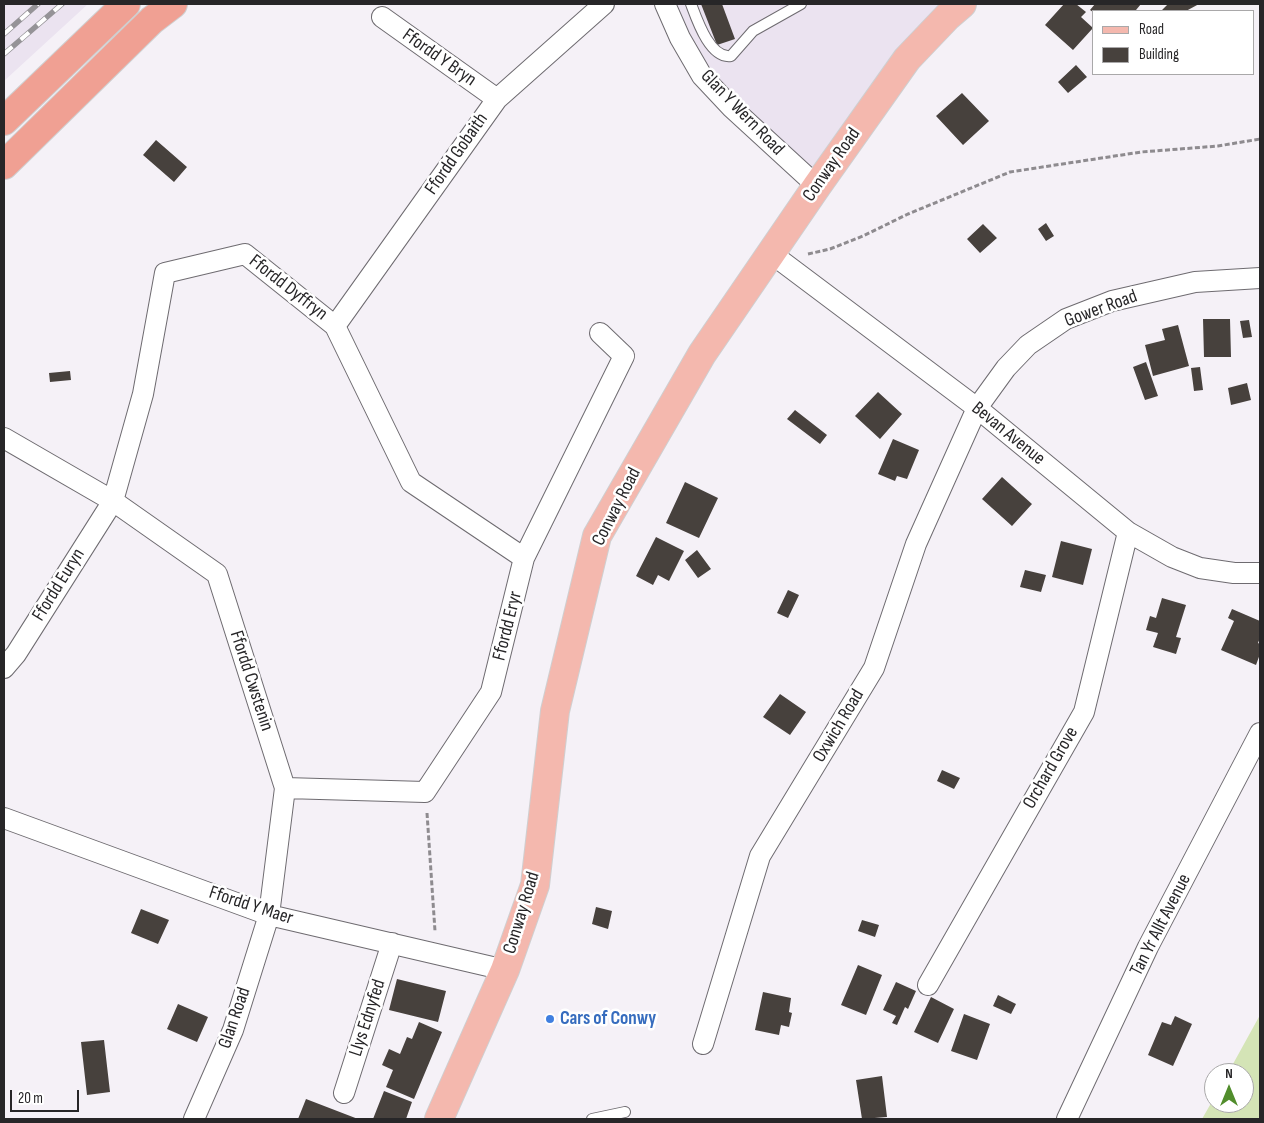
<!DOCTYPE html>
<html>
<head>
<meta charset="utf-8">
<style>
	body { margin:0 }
	#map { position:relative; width:1264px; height:1123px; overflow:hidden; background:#f5f1f7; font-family:"Sofia Sans Condensed",sans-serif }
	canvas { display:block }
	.frame { position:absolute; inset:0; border:5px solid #272628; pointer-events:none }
	.legend { position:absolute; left:1092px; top:10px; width:162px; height:65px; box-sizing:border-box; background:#fff; border:1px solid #a9a8a9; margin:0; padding:6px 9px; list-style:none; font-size:15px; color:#272628 }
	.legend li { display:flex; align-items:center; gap:10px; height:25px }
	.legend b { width:25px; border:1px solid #a9a8a9 }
	.north { position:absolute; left:1204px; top:1063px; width:50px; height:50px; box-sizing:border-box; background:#fff; border:1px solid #a9a8a9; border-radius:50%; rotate:0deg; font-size:14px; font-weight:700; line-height:20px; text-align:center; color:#272628 }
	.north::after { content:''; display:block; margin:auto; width:18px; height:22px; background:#518d2c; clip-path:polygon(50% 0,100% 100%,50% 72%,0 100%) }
	.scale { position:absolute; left:10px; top:1090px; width:69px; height:22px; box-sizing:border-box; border:2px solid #272628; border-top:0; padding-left:6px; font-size:15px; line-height:18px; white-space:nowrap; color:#272628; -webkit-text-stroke:4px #fff; paint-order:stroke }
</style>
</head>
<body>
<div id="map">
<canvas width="1264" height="1123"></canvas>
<div class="frame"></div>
<ul class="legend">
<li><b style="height:6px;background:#f4b8ae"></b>Road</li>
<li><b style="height:14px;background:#47413d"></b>Building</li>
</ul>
<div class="north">N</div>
<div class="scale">20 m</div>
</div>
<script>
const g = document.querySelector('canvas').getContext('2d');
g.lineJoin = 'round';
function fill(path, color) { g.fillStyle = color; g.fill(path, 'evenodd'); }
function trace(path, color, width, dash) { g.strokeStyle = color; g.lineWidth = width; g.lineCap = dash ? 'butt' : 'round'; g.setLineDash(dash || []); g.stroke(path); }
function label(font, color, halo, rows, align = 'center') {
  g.font = font + ' "Sofia Sans Condensed",sans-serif'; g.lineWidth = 5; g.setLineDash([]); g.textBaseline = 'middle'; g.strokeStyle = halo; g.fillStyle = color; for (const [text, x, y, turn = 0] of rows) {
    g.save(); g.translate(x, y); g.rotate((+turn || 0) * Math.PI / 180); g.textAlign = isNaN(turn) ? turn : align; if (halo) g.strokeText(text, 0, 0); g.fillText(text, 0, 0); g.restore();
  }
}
const built = new Path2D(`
	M 4,4 L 88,4 L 4,81 Z
	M 665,4 L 962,4 L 817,186 L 732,108 Z`);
const green = new Path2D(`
	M 1260,1015 L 1260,1119 L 1202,1119 L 1214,1098 L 1214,1103 L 1244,1103 L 1244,1073 L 1228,1073 Z`);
const building = new Path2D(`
	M 701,4 L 722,4 L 735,39 L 717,45 Z
	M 1064,4 L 1076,4 L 1086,12 L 1081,17 L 1093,28 L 1073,50 L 1045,25 Z
	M 1095,4 L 1141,4 L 1136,10 L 1137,11 L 1093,12 L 1090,10 Z
	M 1168,4 L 1199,4 L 1186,11 L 1161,11 Z
	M 1076,65 L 1087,77 L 1068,93 L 1058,82 Z
	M 962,93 L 989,121 L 963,145 L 936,116 Z
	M 156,140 L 187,167 L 174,182 L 143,155 Z
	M 1046,223 L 1054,236 L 1046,241 L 1038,229 Z
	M 983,224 L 997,238 L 980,253 L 967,239 Z
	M 1203,319 L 1230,319 L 1231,357 L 1204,357 Z
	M 1249,320 L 1252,337 L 1243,338 L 1240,321 Z
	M 1178,325 L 1189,366 L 1153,376 L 1145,345 L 1165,340 L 1162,329 Z
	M 1146,362 L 1158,396 L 1145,400 L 1133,367 Z
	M 1200,367 L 1203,390 L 1194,391 L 1191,368 Z
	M 70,371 L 71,380 L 50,382 L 49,373 Z
	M 1247,383 L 1251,400 L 1231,405 L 1228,388 Z
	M 878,392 L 902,414 L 880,439 L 855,416 Z
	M 795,410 L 827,435 L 820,444 L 787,419 Z
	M 893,439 L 919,450 L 907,479 L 897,476 L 895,481 L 878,474 Z
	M 1002,477 L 1032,504 L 1012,526 L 982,499 Z
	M 685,482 L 718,498 L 699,538 L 666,523 Z
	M 656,537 L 684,551 L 669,581 L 658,575 L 653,585 L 636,576 Z
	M 1061,541 L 1092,549 L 1083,585 L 1052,577 Z
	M 697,550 L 711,569 L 698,578 L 685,560 Z
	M 1025,570 L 1046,575 L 1041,592 L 1020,587 Z
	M 788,590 L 799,595 L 788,618 L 777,613 Z
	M 1162,598 L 1186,605 L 1176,637 L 1181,638 L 1176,654 L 1153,647 L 1158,633 L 1146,630 L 1150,616 L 1156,618 Z
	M 1232,609 L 1260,621 L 1260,638 L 1258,643 L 1260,644 L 1260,654 L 1256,665 L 1221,650 L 1234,621 L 1228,618 Z
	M 780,694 L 806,712 L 790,735 L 763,717 Z
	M 942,770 L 960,778 L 954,789 L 937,781 Z
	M 596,907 L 612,911 L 608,929 L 592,924 Z
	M 141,909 L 169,920 L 158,944 L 131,933 Z
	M 862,920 L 879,925 L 875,937 L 858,931 Z
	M 858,965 L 882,975 L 866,1015 L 841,1005 Z
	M 397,979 L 446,991 L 438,1022 L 389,1010 Z
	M 896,982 L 916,991 L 908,1009 L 905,1007 L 897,1025 L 892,1023 L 896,1016 L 883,1010 Z
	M 763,992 L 791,998 L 789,1012 L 792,1013 L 789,1027 L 781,1025 L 779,1035 L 755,1030 Z
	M 998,995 L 1016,1004 L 1011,1014 L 993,1006 Z
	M 931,997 L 954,1009 L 938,1043 L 914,1032 Z
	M 178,1004 L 208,1017 L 197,1042 L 167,1029 Z
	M 964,1014 L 990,1024 L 977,1060 L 951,1051 Z
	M 1175,1016 L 1192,1024 L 1173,1066 L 1148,1055 L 1162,1022 L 1171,1025 Z
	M 419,1022 L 442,1032 L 414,1099 L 386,1087 L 393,1070 L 382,1065 L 389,1049 L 400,1054 L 407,1037 L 412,1039 Z
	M 104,1040 L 110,1092 L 87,1095 L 81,1042 Z
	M 882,1076 L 887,1117 L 862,1119 L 856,1080 Z
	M 384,1091 L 412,1102 L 406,1119 L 373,1119 Z
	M 306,1099 L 358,1119 L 298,1119 Z`);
const path = new Path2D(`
	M 808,254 L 830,249 L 863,236 L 908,214 L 1010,172 L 1141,152 L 1218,146 L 1260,139
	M 427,813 L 435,931`);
const service = new Path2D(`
	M 691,4 C 697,20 710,59 731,56 L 753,31 L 801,4
	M 592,1119 L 625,1112`);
const minor = new Path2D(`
	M 665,4 L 680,38 L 702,76 L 732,108 L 817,186
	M 382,17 L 497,99
	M 772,254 L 977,408 L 1128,532 L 1172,557 L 1200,568 L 1234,573 L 1260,573
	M 335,326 L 497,99 L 604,4
	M 4,438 L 113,501 L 217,574 L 285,788 L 269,915 L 233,1030 L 194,1119
	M 4,668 L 16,654 L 113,501 L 143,394 L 165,273 L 245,254 L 335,326 L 411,482 L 524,558
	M 285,788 L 425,792 L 491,692 L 524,558 L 624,356 L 600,333
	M 4,818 L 269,915 L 505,970
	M 928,985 L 1084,712 L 1128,532
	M 703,1044 L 760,856 L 874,668 L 916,544 L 977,408 L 1006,368 L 1028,345 L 1066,319 L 1112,301 L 1195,282 L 1260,278
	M 344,1093 L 392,943
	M 1067,1119 L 1148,947 L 1260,733`);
const primary = new Path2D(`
	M 439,1119 L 505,970 L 535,885 L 555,711 L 597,536 L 702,354 L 817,186 L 907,59 L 948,16 L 962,4`);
const trunk = new Path2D(`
	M 4,121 L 126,4
	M 4,165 L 152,20 L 173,4`);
const rail = new Path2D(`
	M 4,34 L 38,4
	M 4,54 L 62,4`);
const markers = [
	[550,1019,5,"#3f7fe0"]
];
const streetNames = [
	["Ffordd Y Bryn",439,58,35],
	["Glan Y Wern Road",742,113,46],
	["Ffordd Gobaith",457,154,-55],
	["Conway Road",832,165,-55],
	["Ffordd Dyffryn",288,288,38],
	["Gower Road",1101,309,-20],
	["Bevan Avenue",1008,434,39],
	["Conway Road",617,507,-63],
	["Ffordd Euryn",59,585,-58],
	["Ffordd Eryr",508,626,-76],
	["Ffordd Cwstenin",251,681,72],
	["Oxwich Road",839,726,-59],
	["Orchard Grove",1051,768,-60],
	["Ffordd Y Maer",251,906,18],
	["Conway Road",522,913,-73],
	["Tan Yr Allt Avenue",1161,925,-63],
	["Glan Road",235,1018,-71],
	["Llys Ednyfed",368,1018,-72]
];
const shopNames = [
	["Cars of Conwy",560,1019]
];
fill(built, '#ebe3f0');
fill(green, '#d4e4b6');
fill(building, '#47413d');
trace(service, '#6e6b70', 12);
trace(minor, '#6e6b70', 22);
trace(primary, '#cfcfd0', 30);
trace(trunk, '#cfcfd0', 30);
trace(path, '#8e8b8f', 3, [5, 2.5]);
trace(service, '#fff', 10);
trace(minor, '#fff', 20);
trace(primary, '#f4b8ae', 28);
trace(trunk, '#f0a093', 28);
trace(rail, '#959397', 5.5);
trace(rail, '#fff', 4, [11]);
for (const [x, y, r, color] of markers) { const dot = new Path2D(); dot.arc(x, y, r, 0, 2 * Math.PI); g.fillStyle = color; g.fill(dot); trace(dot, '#fff', 2); }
label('19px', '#272628', '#fff', streetNames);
label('bold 19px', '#366cbe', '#fff', shopNames, 'left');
</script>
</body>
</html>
